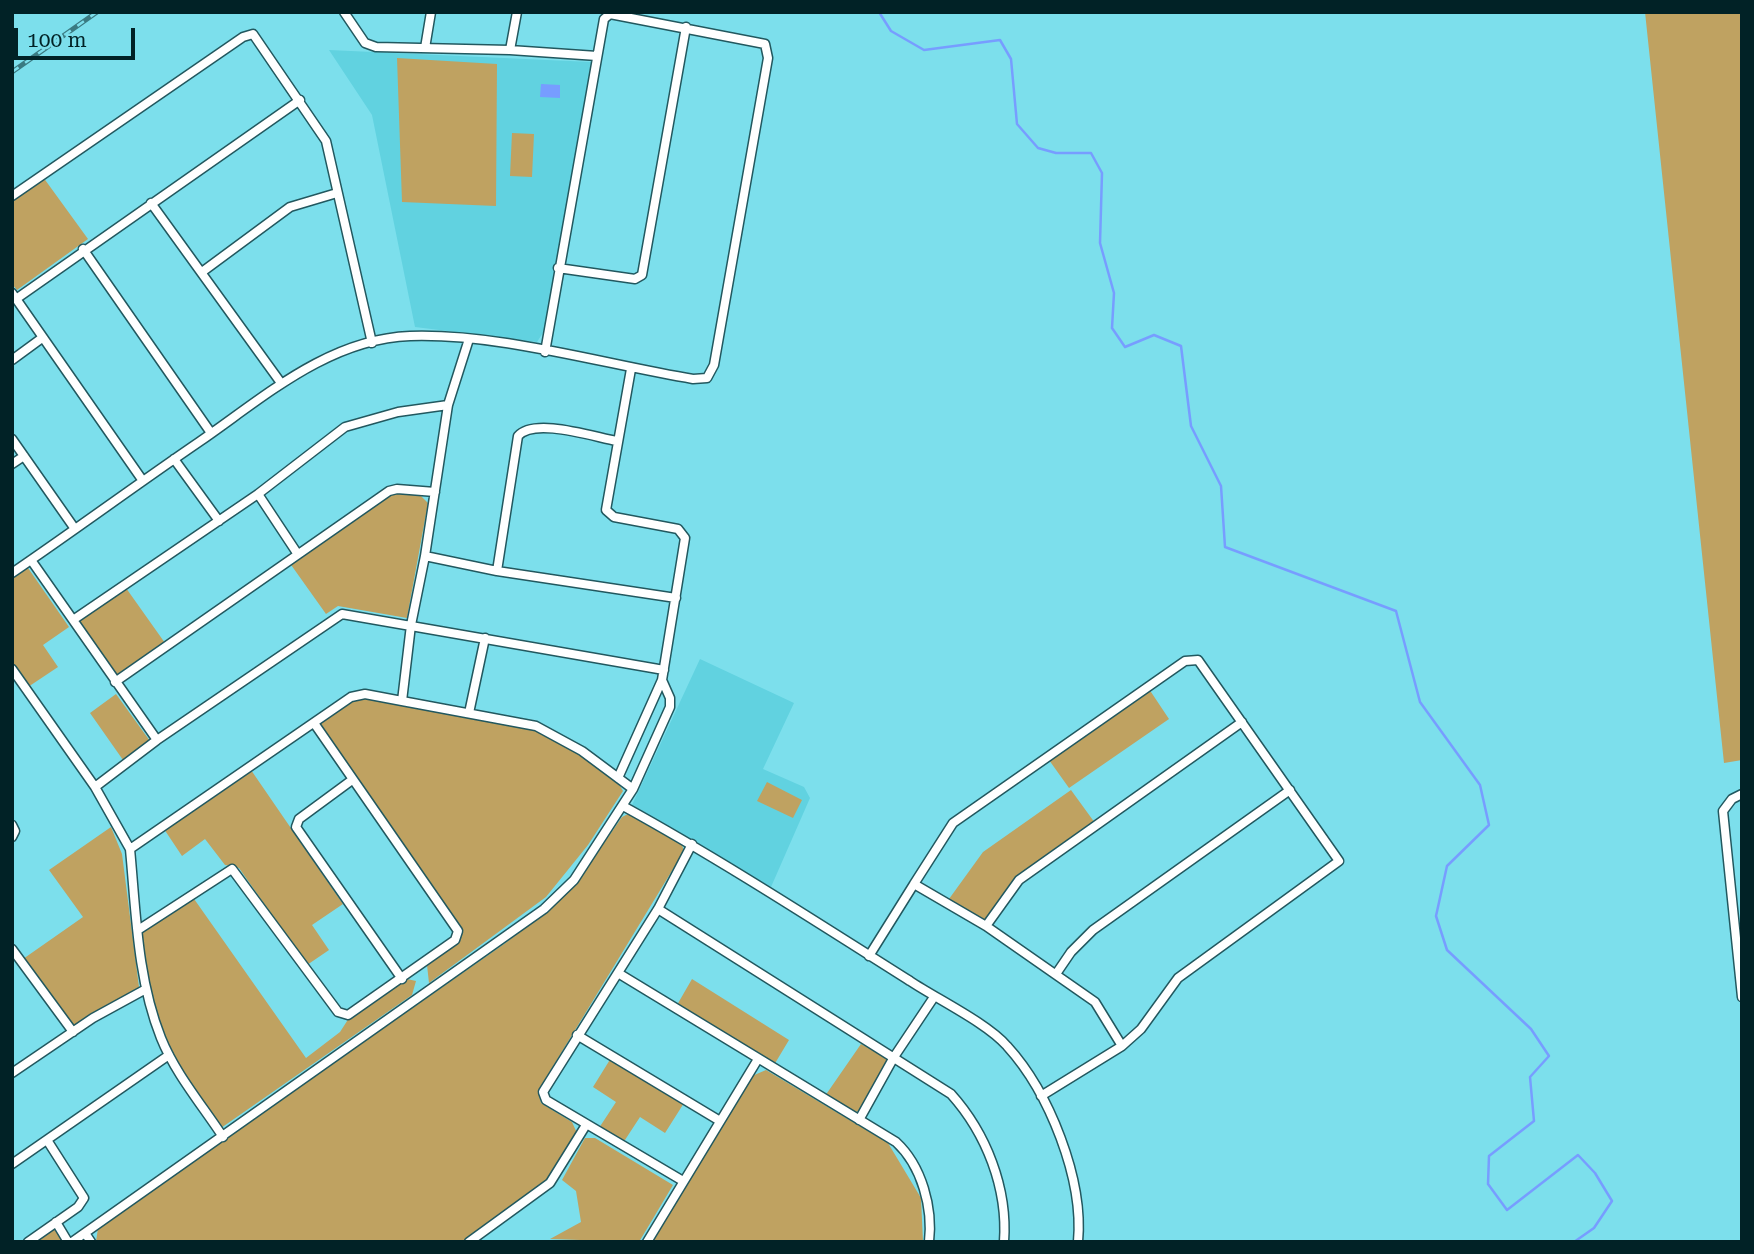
<!DOCTYPE html>
<html>
<head>
<meta charset="utf-8">
<style>
	body { margin:0 }
	#map { position:relative; width:1754px; height:1254px; overflow:hidden; background:#7cdfec; font-family:"Roboto Serif",serif }
	canvas { display:block }
	.frame { position:absolute; inset:0; border:14px solid #012226; pointer-events:none }
	.scale { position:absolute; left:14px; top:28px; width:121px; height:32px; box-sizing:border-box; border:4px solid #012226; border-top:0; padding-left:9px; font-size:21px; line-height:24px; white-space:nowrap; color:#012226; -webkit-text-stroke:5px #7cdfec; paint-order:stroke }
</style>
</head>
<body>
<div id="map">
<canvas width="1754" height="1254"></canvas>
<div class="frame"></div>
<div class="scale">100 m</div>
</div>
<script>
const g = document.querySelector('canvas').getContext('2d');
g.lineJoin = 'round';
function fill(path, color) { g.fillStyle = color; g.fill(path, 'evenodd'); }
function trace(path, color, width, dash) { g.strokeStyle = color; g.lineWidth = width; g.lineCap = dash ? 'butt' : 'round'; g.setLineDash(dash || []); g.stroke(path); }
const built = new Path2D(`
	M 329,50 L 591,62 L 544,331 L 537,342 L 415,327 L 372,115 Z
	M 700,659 L 794,703 L 763,769 L 804,787 L 810,798 L 771,887 L 632,805 Z`);
const green = new Path2D(`
	M 1645,12 L 1742,12 L 1742,760 L 1724,763 Z
	M 397,58 L 497,64 L 496,206 L 402,202 Z
	M 512,133 L 534,134 L 532,177 L 510,176 Z
	M 43,177 L 88,239 L 17,290 L 12,284 L 12,200 Z
	M 398,492 L 421,496 L 428,503 L 407,618 L 338,606 L 326,614 L 289,562 L 389,495 Z
	M 28,568 L 69,627 L 43,645 L 58,667 L 28,687 L 12,664 L 12,579 Z
	M 126,588 L 165,643 L 116,678 L 78,621 Z
	M 1149,689 L 1169,719 L 1069,788 L 1049,760 Z
	M 116,694 L 150,741 L 123,760 L 90,713 Z
	M 365,695 L 535,727 C 560,740 611,766 623,791 L 588,845 L 546,897 L 429,983 L 427,965 L 459,937 L 316,723 L 352,698 Z
	M 251,770 L 343,904 L 312,925 L 329,950 L 307,965 L 239,868 L 225,865 L 205,839 L 182,856 L 164,829 Z
	M 767,782 L 802,800 L 793,818 L 757,801 Z
	M 1071,790 L 1095,823 L 1017,878 L 986,924 L 949,899 L 983,852 Z
	M 628,814 L 682,845 L 684,851 L 538,1091 L 541,1103 L 572,1122 L 577,1133 L 547,1182 L 463,1242 L 96,1242 L 98,1228 L 504,944 L 546,912 L 577,882 L 622,817 Z
	M 111,827 L 122,854 L 139,987 L 72,1028 L 23,959 L 83,917 L 49,870 Z
	M 192,896 L 306,1058 L 340,1032 L 349,1018 L 407,979 L 416,981 L 412,995 L 221,1128 C 201,1099 178,1070 163,1037 C 148,1004 145,967 141,932 Z
	M 692,979 L 789,1040 L 774,1065 L 677,1005 Z
	M 861,1044 L 887,1058 L 887,1064 L 859,1111 L 853,1113 L 825,1096 Z
	M 611,1058 L 684,1103 L 665,1133 L 640,1117 L 623,1143 L 599,1128 L 616,1102 L 593,1087 Z
	M 766,1070 L 888,1143 L 921,1198 L 923,1242 L 652,1242 L 752,1076 Z
	M 585,1138 L 595,1138 L 673,1185 L 639,1242 L 550,1239 L 581,1222 L 576,1191 L 562,1180 Z
	M 55,1226 L 65,1242 L 32,1242 Z`);
const water = new Path2D(`
	M 541,84 L 560,85 L 560,98 L 540,97 Z`);
const stream = new Path2D(`
	M 879,12 L 891,31 L 924,50 L 1000,40 L 1011,59 L 1017,124 L 1038,148 L 1056,153 L 1091,153 L 1102,173 L 1100,243 L 1114,293 L 1112,328 L 1125,347 L 1154,335 L 1181,346 L 1191,426 L 1221,486 L 1225,547 L 1396,611 L 1420,702 L 1480,785 L 1489,825 L 1447,866 L 1436,916 L 1447,950 L 1531,1029 L 1549,1056 L 1530,1077 L 1534,1121 L 1489,1156 L 1488,1184 L 1507,1210 L 1578,1155 L 1595,1173 L 1612,1201 L 1594,1228 L 1574,1242`);
const street = new Path2D(`
	M 344,12 L 365,43 L 376,47 L 510,50 L 597,56
	M 425,48 L 431,12
	M 510,50 L 517,12
	M 12,196 L 243,37 L 253,34 L 326,141 L 372,343
	M 151,203 L 281,383
	M 83,249 L 211,433
	M 558,268 L 635,279 L 642,275 L 686,27
	M 202,272 L 290,207 L 337,193
	M 12,293 L 143,481
	M 16,299 L 300,100
	M 469,339 L 448,405 L 425,556 L 411,625 L 402,701 L 536,726 L 582,751 L 633,789 L 670,707 L 670,698 L 662,680 L 685,538 L 678,529 L 614,517 L 606,510 L 631,369
	M 12,360 L 42,338
	M 12,439 L 75,529
	M 617,441 C 594,437 534,417 518,436 L 497,571 L 676,598
	M 174,459 L 219,521
	M 12,464 L 24,456
	M 258,494 L 297,553
	M 425,556 L 497,571
	M 31,560 L 157,740
	M 12,573 C 75,530 136,485 199,442 C 263,398 328,339 410,336 C 499,333 603,364 693,379 L 707,378 L 714,365 L 768,58 L 765,44 L 610,14 L 604,19 L 545,352
	M 73,620 L 258,494 L 345,427 L 398,412 L 448,405
	M 12,669 L 95,787 L 130,849 L 351,697 L 365,694 L 402,701
	M 115,682 L 389,491 L 397,489 L 435,492
	M 469,713 L 485,638
	M 618,778 L 662,680
	M 352,780 L 299,819 L 296,827 L 402,979
	M 95,787 L 157,740 L 342,614 L 664,670
	M 1742,794 L 1732,799 L 1723,811 L 1742,997
	M 623,806 C 721,860 815,921 910,981 C 937,999 987,1023 1007,1046 C 1049,1092 1084,1179 1078,1242
	M 12,825 L 15,831 L 12,837
	M 130,849 C 136,911 137,978 161,1038 C 175,1073 202,1105 223,1137
	M 914,884 L 953,823 L 1185,661 L 1198,660 L 1339,861 L 1178,978 L 1141,1029 L 1122,1046
	M 658,909 L 951,1094 C 986,1133 1008,1188 1004,1242
	M 986,926 L 1019,880 L 1242,722
	M 138,930 L 232,869 L 338,1012 L 348,1015 L 455,940 L 458,931 L 314,723
	M 12,949 L 73,1032
	M 869,956 L 914,884 L 986,926 L 1095,1002 L 1122,1046 L 1041,1096
	M 618,973 L 896,1142 C 922,1166 933,1208 929,1242
	M 1056,974 L 1071,952 L 1093,930 L 1290,790
	M 577,1035 L 720,1121
	M 12,1073 L 93,1018 L 146,989
	M 859,1120 L 894,1057 L 934,997
	M 12,1164 L 169,1055
	M 683,1181 L 546,1100 L 543,1092 L 658,909 L 692,844
	M 56,1222 L 68,1242
	M 85,1233 L 91,1242
	M 28,1242 L 78,1207 L 84,1198 L 47,1140
	M 72,1242 L 544,909 L 574,880 L 633,789
	M 469,1242 L 550,1183 L 586,1125
	M 647,1242 L 758,1059`);
const rail = new Path2D(`
	M 12,72 L 97,12`);
fill(built, '#61d2e0');
fill(green, '#bfa261');
fill(water, '#779dff');
trace(stream, '#779dff', 2.5);
trace(street, '#22585f', 11);
trace(street, '#fff', 8);
trace(rail, '#3a7a82', 5);
trace(rail, '#7cdfec', 2.5, [8]);
</script>
</body>
</html>
